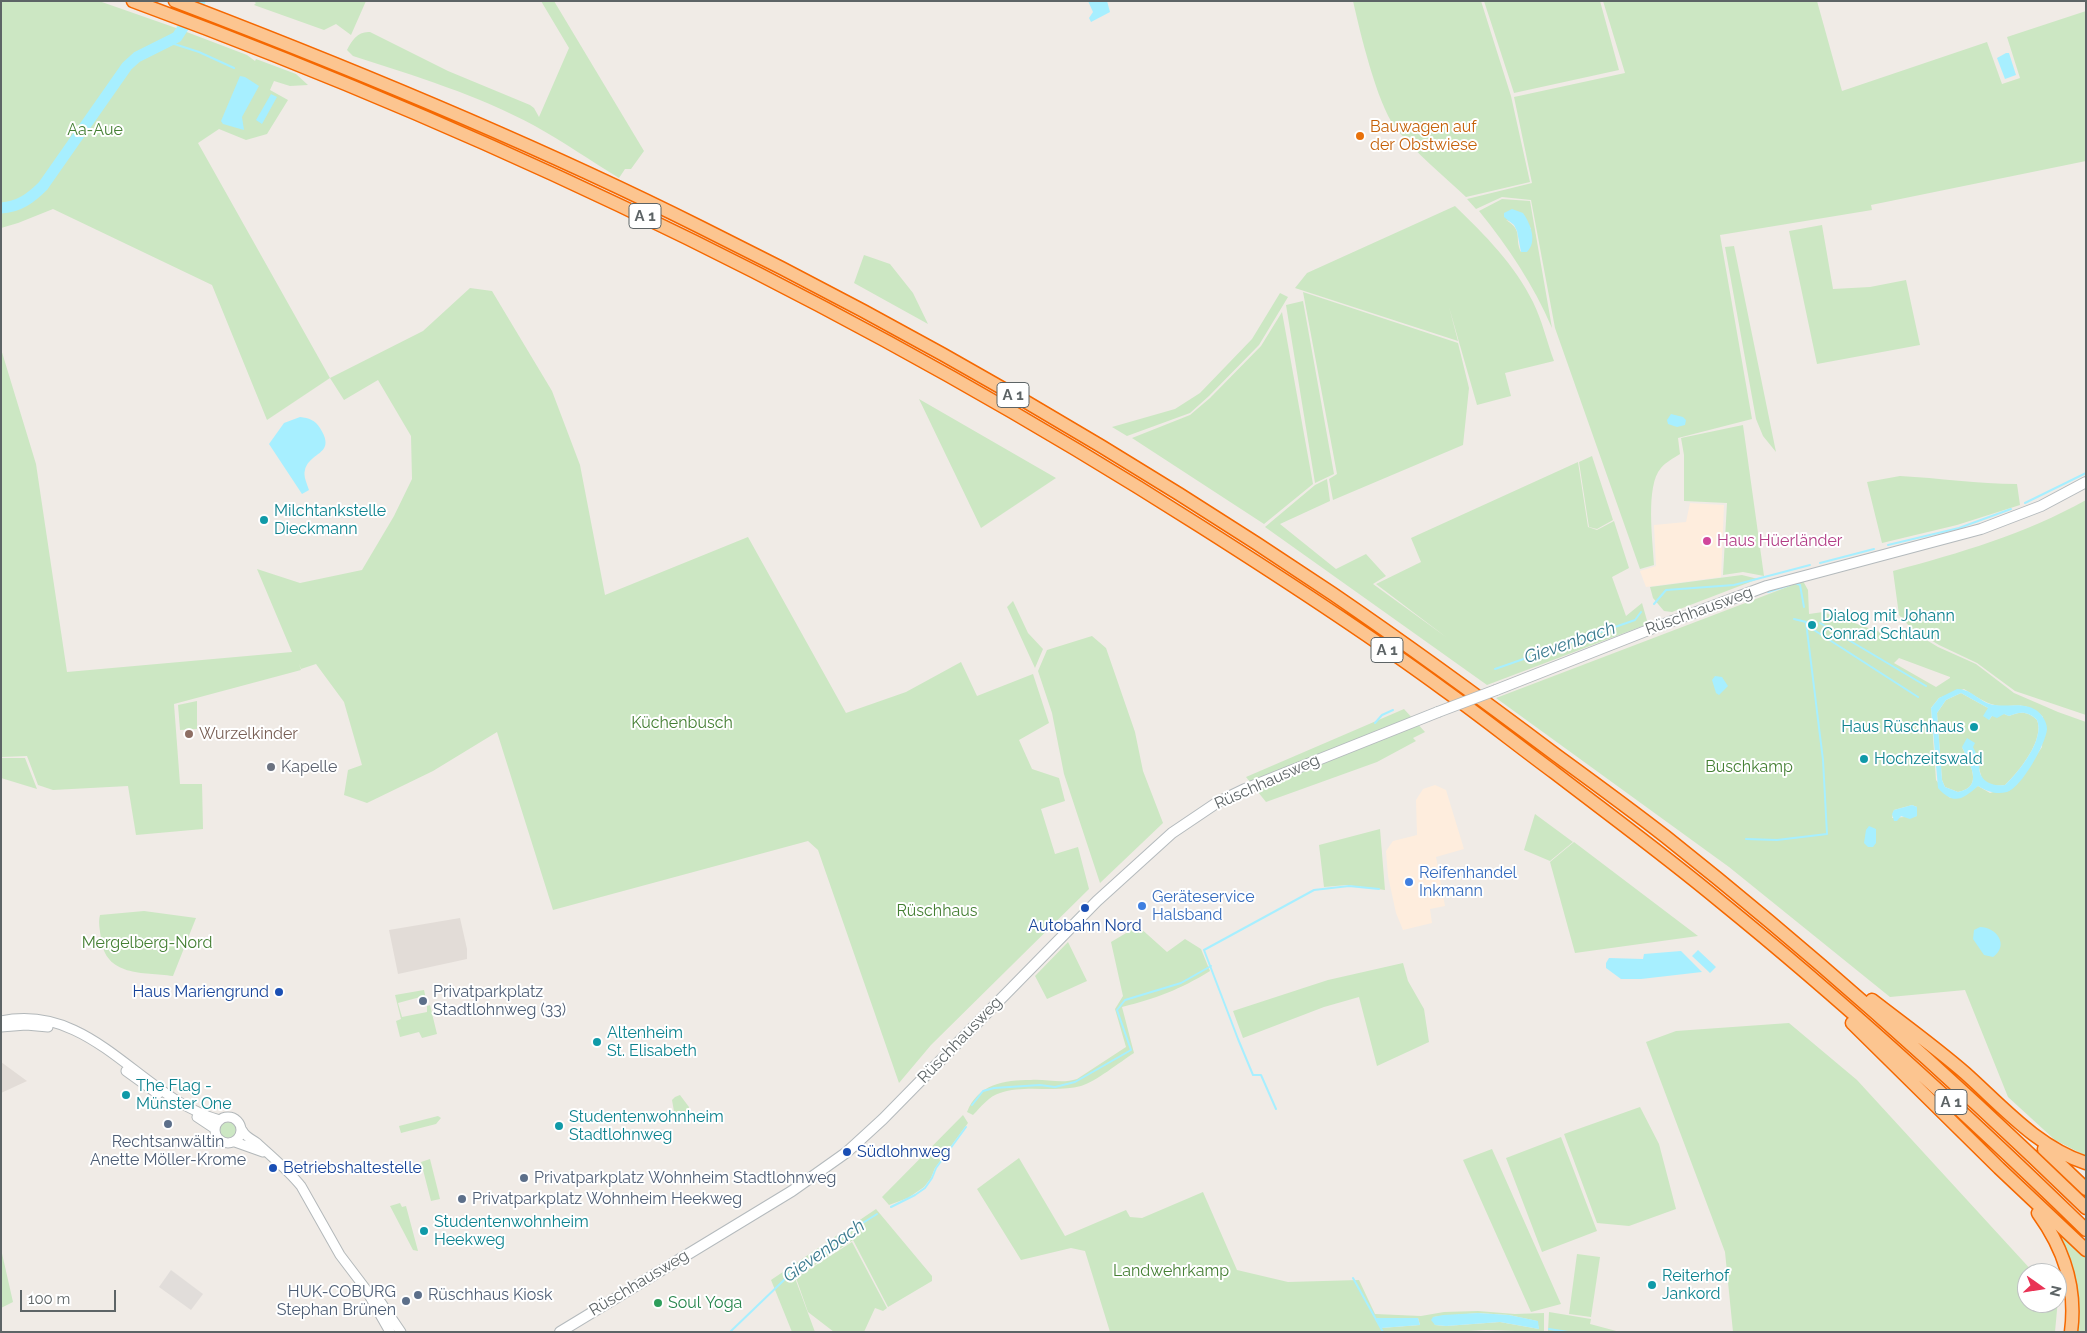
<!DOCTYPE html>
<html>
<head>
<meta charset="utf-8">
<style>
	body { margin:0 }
	#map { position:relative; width:2087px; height:1333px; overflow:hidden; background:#f0ebe6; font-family:Raleway,sans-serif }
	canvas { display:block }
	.frame { position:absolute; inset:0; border:2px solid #5d6466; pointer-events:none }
	.north { position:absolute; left:2017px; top:1263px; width:50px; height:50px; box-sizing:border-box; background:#fff; border:1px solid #bec1c2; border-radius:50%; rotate:103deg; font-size:14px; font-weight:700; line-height:20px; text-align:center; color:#5d6466 }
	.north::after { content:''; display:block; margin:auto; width:18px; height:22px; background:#e93355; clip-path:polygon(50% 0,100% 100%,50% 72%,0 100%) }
	.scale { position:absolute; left:20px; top:1290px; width:96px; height:22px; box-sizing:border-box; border:2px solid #5d6466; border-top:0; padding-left:6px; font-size:15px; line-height:18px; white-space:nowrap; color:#5d6466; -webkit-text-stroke:4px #fff; paint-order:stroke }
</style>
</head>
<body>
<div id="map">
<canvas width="2087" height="1333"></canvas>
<div class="frame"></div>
<div class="north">N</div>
<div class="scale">100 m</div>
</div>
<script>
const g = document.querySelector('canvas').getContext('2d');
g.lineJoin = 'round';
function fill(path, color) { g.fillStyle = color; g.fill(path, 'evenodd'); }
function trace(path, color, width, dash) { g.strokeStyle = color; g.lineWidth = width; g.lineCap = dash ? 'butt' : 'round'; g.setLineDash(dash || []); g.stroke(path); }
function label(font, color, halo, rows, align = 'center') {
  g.font = font + ' Raleway,sans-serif'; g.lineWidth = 4; g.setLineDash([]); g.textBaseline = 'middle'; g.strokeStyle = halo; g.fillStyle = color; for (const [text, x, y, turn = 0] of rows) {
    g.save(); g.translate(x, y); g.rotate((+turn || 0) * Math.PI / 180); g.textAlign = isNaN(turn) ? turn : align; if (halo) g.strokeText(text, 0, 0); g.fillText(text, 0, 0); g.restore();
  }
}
const commercial = new Path2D(`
	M 1690,503 L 1724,505 L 1721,577 L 1646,587 L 1640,571 L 1656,566 L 1654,525 L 1686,522 Z
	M 1435,785 L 1446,790 L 1464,849 L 1436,857 L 1445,906 L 1430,909 L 1432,923 L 1403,930 L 1396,913 L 1388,876 L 1386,851 L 1393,841 L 1417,835 L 1416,800 L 1423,789 Z`);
const industrial = new Path2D(`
	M 171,1270 L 203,1294 L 191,1310 L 159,1287 Z`);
const education = new Path2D(`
	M 460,918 L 467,949 L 467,959 L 398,974 L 389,930 Z
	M 1,1062 L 27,1081 L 1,1093 Z`);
const green = new Path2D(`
	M 1,1 L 99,1 L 179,29 L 183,25 L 196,1 L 201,1 L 184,31 L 247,55 L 255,61 L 256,59 L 296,74 L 308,85 L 290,86 L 274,81 L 270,90 L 288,100 L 267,134 L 246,140 L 219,129 L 198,143 L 330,378 L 423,331 L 470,288 L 492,291 L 552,391 L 580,465 L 605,595 L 748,537 L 846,713 L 906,692 L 961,662 L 977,696 L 1033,674 L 1049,723 L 1019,740 L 1032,769 L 1059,778 L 1065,801 L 1041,809 L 1055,854 L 1078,847 L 1089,889 L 931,1045 L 899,1083 L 818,850 L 808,841 L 553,910 L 497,732 L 433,771 L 367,803 L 344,795 L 348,770 L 362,765 L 344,702 L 316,664 L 301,669 L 299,664 L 301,670 L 174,704 L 180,784 L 202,784 L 203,829 L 136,835 L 128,786 L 53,790 L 38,785 L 27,756 L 1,757 L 1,349 L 36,464 L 67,672 L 292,652 L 257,569 L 300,583 L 362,570 L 394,516 L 412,479 L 411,436 L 378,380 L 344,400 L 330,378 L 267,420 L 212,285 L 53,209 L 18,223 L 1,228 Z
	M 253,1 L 366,1 L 351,35 L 336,24 L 324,30 L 254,5 L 256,3 Z
	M 541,1 L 554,1 L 644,151 L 631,169 L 625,169 L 619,178 C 591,161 564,142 535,126 C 478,95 415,76 353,56 L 347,50 C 352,40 358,31 370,32 L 448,71 L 530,105 L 534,108 L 539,117 L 569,48 Z
	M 1353,1 L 1481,1 L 1511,96 L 1530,182 L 1466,197 C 1443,175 1415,153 1395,127 C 1377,103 1360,32 1353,1 Z
	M 1484,1 L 1600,1 L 1619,70 L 1514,93 Z
	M 1603,1 L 1817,1 L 1842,91 L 1987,42 L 2002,84 L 2020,78 L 2007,37 L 2086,11 L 2086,161 L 1871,205 L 1872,210 L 1720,235 L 1752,419 L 1678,438 L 1680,454 C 1674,458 1666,462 1661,468 C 1645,486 1653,541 1654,565 L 1640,569 L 1555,328 L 1531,200 L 1502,197 L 1476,209 L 1467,199 L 1532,183 L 1514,97 L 1625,73 Z
	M 1502,199 L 1530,201 L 1552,328 C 1533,284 1509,248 1479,211 ZM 1506,220 L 1531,228 L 1521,252 C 1514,238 1524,231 1506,220 Z
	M 1455,206 C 1485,235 1515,265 1533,302 C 1542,320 1547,342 1554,361 L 1505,373 L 1511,396 L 1477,405 L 1449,307 L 1458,341 L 1295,288 L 1307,273 Z
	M 1822,225 L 1833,289 L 1870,287 L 1906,280 L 1920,345 L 1817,364 L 1789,231 Z
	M 1734,246 L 1776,452 L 1763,436 L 1756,419 L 1725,247 Z
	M 864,255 L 890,264 L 913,293 L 928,324 L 854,283 Z
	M 1303,292 L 1458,343 L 1469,388 L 1463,445 L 1333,500 L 1329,479 L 1337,474 Z
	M 1280,293 L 1288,297 L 1259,345 L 1209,396 L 1190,413 L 1127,436 L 1112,427 L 1175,409 L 1200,393 L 1252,339 Z
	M 1303,301 L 1334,474 L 1315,483 L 1286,305 Z
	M 1282,312 L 1313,484 L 1264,524 L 1132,438 L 1190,415 L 1210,398 L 1261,346 Z
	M 919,399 L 1056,478 L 981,528 Z
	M 1743,425 L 1764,576 L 1743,572 L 1723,575 L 1727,503 L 1684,501 L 1684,455 L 1681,438 Z
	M 1592,456 L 1613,520 L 1597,529 L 1589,527 L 1579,462 Z
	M 1578,462 L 1588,527 L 1597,530 L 1614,521 L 1629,568 L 1612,577 L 1626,616 L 1642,603 L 1648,624 L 1487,685 L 1265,527 L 1315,485 L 1327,479 L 1330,501 L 1280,524 L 1336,569 L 1366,554 L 1386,576 L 1373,584 L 1446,637 L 1376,584 L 1421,562 L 1411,538 Z
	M 1900,476 C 1939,478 1978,484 2017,484 L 2020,505 L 1957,525 L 1882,543 L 1867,482 Z
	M 2086,500 L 2086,715 L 2015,691 L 1977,663 L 1939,645 L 1911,628 L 1899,615 L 1893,571 C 1960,553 2025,534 2086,500 Z
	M 1742,575 L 1758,579 L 1672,612 L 1664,611 L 1653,598 L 1650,587 Z
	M 1803,581 L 1808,590 L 1809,614 L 1823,612 L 1894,637 L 1910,630 L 1938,647 L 1976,664 L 2014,693 L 2058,712 L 2086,722 L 2086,1156 L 2055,1140 L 2008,1097 L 1965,990 L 1890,997 L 1729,867 L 1496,698 ZM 1899,658 L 1950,677 L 1950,678 L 1936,687 L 1894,663 ZM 1964,689 C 1972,694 1982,701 1991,704 C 2012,711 2021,697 2043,717 L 2042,747 L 2016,785 L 1990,793 L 1978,786 L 1950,798 L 1936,780 L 1931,708 L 1939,698 ZM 1912,805 L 1917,807 L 1917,816 L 1892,818 L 1894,810 Z
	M 1013,601 L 1028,633 L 1043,649 L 1035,668 L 1007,607 Z
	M 1092,636 L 1106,648 L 1135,732 L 1143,771 L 1163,823 L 1100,883 L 1064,774 L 1052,713 L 1038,671 L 1047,650 Z
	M 1961,693 L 1988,708 L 1989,720 L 1992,716 L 2004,714 L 2009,716 C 2020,711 2028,711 2037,720 C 2045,739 2019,772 2005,785 C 1974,789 1985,771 1974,758 C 1971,754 1966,751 1962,747 C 1969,763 1985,787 1958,792 L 1945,787 L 1942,780 L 1937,713 L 1946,700 Z
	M 197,701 L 197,729 L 180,730 L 178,705 Z
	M 1404,709 L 1425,732 L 1413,738 L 1416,741 L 1377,762 L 1266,802 L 1246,777 Z
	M 1,758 L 25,758 L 37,789 L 1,778 Z
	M 1535,814 L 1573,842 L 1550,861 L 1524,850 Z
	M 1380,829 L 1385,890 L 1347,885 L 1324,887 L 1319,845 Z
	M 1574,842 L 1698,936 L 1575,953 L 1550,862 Z
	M 144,911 L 196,918 L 173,976 C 143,972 105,977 101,938 C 100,931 98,922 100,915 Z
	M 1138,926 L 1167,952 L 1185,939 L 1201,949 L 1210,971 C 1179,990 1157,998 1122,1007 L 1134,1053 C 1120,1062 1095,1082 1081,1086 C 1055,1093 1026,1084 1000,1093 C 989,1096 981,1107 973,1115 L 967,1112 C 978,1084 1004,1080 1031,1080 C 1047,1079 1062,1084 1077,1079 L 1126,1047 L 1115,1009 L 1123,996 L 1111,942 Z
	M 1068,942 L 1087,981 L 1047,999 L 1035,976 Z
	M 1403,963 L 1408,981 L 1424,1009 L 1429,1042 L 1377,1066 L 1359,997 L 1324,1007 L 1243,1038 L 1233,1011 L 1328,980 Z
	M 424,990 L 426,999 L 424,996 L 398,1003 L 402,1017 L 427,1012 L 427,1006 L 430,1005 L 437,1034 L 422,1038 L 419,1032 L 400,1037 L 396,1021 L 401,1019 L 395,995 Z
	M 1789,1023 L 1857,1080 L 2034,1273 L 2027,1273 L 2027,1303 L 2057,1303 L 2057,1298 L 2058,1299 L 2055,1332 L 1733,1332 L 1725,1252 L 1646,1042 L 1676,1031 Z
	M 680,1095 L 689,1107 L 688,1112 L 684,1116 L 675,1117 L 672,1100 L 675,1097 Z
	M 1640,1107 L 1659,1144 L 1676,1209 L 1629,1226 L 1597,1223 L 1564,1134 Z
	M 963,1115 L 968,1123 L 935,1168 L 931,1178 L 924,1187 L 908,1198 L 889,1205 L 882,1197 Z
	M 438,1116 L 441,1118 L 436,1124 L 401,1133 L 399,1126 Z
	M220 1130a8 8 0 1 1 16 0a8 8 0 1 1-16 0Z
	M 1561,1137 L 1597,1231 L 1542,1252 L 1506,1158 Z
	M 1492,1149 L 1561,1304 L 1531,1312 L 1463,1160 Z
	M 1019,1158 L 1065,1236 L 1126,1210 L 1130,1217 L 1142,1218 L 1203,1192 L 1237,1270 L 1288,1282 L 1359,1280 L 1375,1314 L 1421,1316 L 1444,1312 L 1478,1311 L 1515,1314 L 1544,1313 L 1544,1332 L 1486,1330 L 1452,1332 L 1110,1332 L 1085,1251 L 1071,1248 L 1021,1260 L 977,1189 ZM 1478,1313 L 1509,1315 L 1537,1321 L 1539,1329 L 1500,1322 L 1446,1326 L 1435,1325 L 1433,1317 ZM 1382,1318 L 1418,1318 L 1420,1325 L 1381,1328 L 1375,1319 Z
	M 430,1159 L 440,1199 L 431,1201 L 421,1162 Z
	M 400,1203 L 402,1207 L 406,1206 L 418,1251 L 413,1250 L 390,1206 Z
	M 876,1209 L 932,1276 L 932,1281 L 888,1307 L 853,1240 L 795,1278 L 815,1332 L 792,1332 L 771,1280 Z
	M 2045,1216 L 2086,1256 L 2086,1332 L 2073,1332 L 2075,1310 Z
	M 852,1242 L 887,1308 L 883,1311 L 875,1308 L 864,1332 L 834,1332 L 808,1312 L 796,1278 Z
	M 1,1249 L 13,1302 L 1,1308 Z
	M 1577,1254 L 1600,1257 L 1591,1317 L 1569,1314 Z
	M 1549,1312 L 1591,1319 L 1590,1324 L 1620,1332 L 1548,1331 Z`);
const water = new Path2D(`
	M 1088,1 L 1107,1 L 1110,12 L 1091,22 L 1089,18 L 1093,12 Z
	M 2006,53 L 2009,53 L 2016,75 L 2005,79 L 1997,58 Z
	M 240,76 L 245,77 L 259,86 L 242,117 L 244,130 L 223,124 L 221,121 Z
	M 271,94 L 277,97 L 262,124 L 256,120 Z
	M 1512,209 L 1523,213 C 1530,223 1538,241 1527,252 L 1521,252 L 1517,231 L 1514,225 L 1504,217 L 1504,213 Z
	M 1671,414 L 1683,417 L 1686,420 L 1685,425 L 1677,427 L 1668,424 L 1667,420 Z
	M 300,417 C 309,418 315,420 320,428 C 337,455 310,451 305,470 C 303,476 307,484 309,490 L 302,494 L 269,444 L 284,423 Z
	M 1715,676 L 1722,677 L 1728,686 L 1719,695 L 1716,693 L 1712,680 Z
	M 1957,689 C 1971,688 1981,704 1995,705 C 2009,707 2023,702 2036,710 C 2042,714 2047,722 2047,729 C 2046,744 2021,788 2007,792 C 1995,795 1987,791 1978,786 C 1963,799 1954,806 1938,788 L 1931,708 L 1939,698 ZM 1961,693 L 1988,708 L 1983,716 L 1989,720 L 1992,716 L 1997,718 L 2004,714 L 2009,716 C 2020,711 2028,711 2037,720 C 2045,739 2019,772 2005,785 C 1990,787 1976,779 1980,762 L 1975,759 L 1976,753 L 1973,747 L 1975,743 L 1967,738 L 1962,747 C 1969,763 1985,787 1958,792 L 1945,787 L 1942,780 L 1937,713 L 1946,700 Z
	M 1912,805 L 1917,807 L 1917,816 L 1910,819 L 1901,816 L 1897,821 L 1894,821 L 1892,814 L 1894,810 Z
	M 1869,826 L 1876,829 L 1876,843 L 1873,847 L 1868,847 L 1864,843 L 1866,830 Z
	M 1980,927 C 1996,927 2010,945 1993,957 L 1984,955 L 1973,939 L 1974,930 Z
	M 1698,950 L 1716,967 L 1710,973 L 1692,956 Z
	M 1681,951 L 1702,972 L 1641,979 L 1621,979 L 1606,968 L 1606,963 L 1609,958 L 1643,959 L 1644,954 Z
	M 1478,1313 L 1509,1315 L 1538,1321 L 1539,1329 L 1500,1322 L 1446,1326 L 1435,1325 L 1431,1320 L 1433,1317 L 1443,1315 Z
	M 1375,1318 L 1418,1318 L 1420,1325 L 1381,1328 Z`);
const stream = new Path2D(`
	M 168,42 L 199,52 L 234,68
	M 2025,503 L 2086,473
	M 1888,545 L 1959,528 L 2011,509
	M 1820,563 L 1874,549
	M 1795,583 L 1800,585 L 1804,607
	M 1768,592 L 1790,585
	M 1654,604 L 1666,590 L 1734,585 L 1810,565
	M 1820,623 L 1926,686
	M 1814,630 L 1918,697
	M 1495,669 L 1635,620 L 1641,612
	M 1375,723 L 1382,715 L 1393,710
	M 1746,839 L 1777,840 L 1827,834 L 1823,760 L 1806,622 L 1794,619
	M 972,1105 L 983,1091 L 994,1088 L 1040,1085 L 1055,1087 L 1075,1082 L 1131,1050 L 1117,1010 L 1125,1000 L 1181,983 L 1211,966
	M 1276,1109 L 1261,1075 L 1253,1075 L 1238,1039 L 1204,950 L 1314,890 L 1349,886 L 1379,889
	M 891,1207 L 915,1195 L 925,1188 L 932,1178 L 936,1168 L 966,1127
	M 1353,1278 L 1383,1332
	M 1549,1329 L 1568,1332
	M 730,1332 L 783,1281 L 794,1268 L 819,1254 L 827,1252 L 833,1244 L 850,1231 L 877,1214`);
const river = new Path2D(`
	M 1,208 C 19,207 31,198 43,186 L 127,66 L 137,57 L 177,37 L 200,1`);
const tertiary = new Path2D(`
	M 1,1021 C 93,1002 141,1099 220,1120
	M 1,1027 L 26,1025 L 48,1027
	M 126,1071 L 158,1094
	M215 1130a13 13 0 1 1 26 0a13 13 0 1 1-26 0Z
	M 197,1117 L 215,1129
	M 242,1130 C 245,1137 252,1139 257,1143 C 272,1157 288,1170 301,1186 L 340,1255 L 365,1288 L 390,1332
	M 235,1142 L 263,1152
	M 369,1291 L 380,1301 L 401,1332`);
const secondary = new Path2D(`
	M 1496,690 L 1656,627 L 1767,586 L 1981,529 L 2041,506 L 2086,482
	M 560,1332 L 792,1191 L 847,1152 L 883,1119 L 1097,901 L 1172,833 L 1218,802 L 1245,789 L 1438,712`);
const motorway = new Path2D(`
	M 133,1 C 508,139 864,312 1200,526 C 1282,578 1364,631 1443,689 C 1481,716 1517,745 1555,773 C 1611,816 1667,857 1721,902 C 1848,1005 1969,1116 2086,1230
	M 175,1 C 353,69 530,142 700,227 C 919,335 1131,458 1333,594 C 1409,646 1483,700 1556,755 C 1593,782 1630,809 1666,837 C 1812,953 1952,1078 2086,1208
	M 1872,1000 C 1903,1024 1935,1047 1965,1073 C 2002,1106 2037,1147 2086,1163
	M 1852,1023 L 1999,1168 L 2086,1250
	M 2044,1149 L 2086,1189
	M 2038,1213 C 2064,1249 2077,1287 2071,1332`);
const secondaryBridge = new Path2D(`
	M 1438,712 L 1496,690`);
const markers = [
	[1360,136,5,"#e8710a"],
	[264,520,5,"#0f9aa8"],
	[1707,541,5,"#d1479c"],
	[1812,625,5,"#0f9aa8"],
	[1974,727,5,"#0f9aa8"],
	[189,734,5,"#8d6e63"],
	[1864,759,5,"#0f9aa8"],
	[271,767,5,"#6b7280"],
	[1409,882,5,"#3f7fe0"],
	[1142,906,5,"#3f7fe0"],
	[1085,908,5,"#1a4fb4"],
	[279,992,5,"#1a4fb4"],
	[423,1001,5,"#5c6f8a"],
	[597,1042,5,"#0f9aa8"],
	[126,1095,5,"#0f9aa8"],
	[168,1124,5,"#5c6f8a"],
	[559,1126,5,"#0f9aa8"],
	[847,1152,5,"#1a4fb4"],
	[273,1168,5,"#1a4fb4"],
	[524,1178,5,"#5c6f8a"],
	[462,1199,5,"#5c6f8a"],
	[424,1231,5,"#0f9aa8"],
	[1652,1285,5,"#0f9aa8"],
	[418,1295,5,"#5c6f8a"],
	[406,1301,5,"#5c6f8a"],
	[658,1303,5,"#2e9e5b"]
];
const shields = [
	[645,216,32],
	[1013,395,32],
	[1387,650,32],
	[1951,1102,32]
];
const shieldNames = [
	["A 1",645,216],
	["A 1",1013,395],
	["A 1",1387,650],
	["A 1",1951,1102]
];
const foodNames = [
	["Bauwagen auf",1370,127],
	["der Obstwiese",1370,145]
];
const parkNames = [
	["Aa-Aue",95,130],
	["Küchenbusch",682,723],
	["Buschkamp",1749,767],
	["Rüschhaus",937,911],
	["Mergelberg-Nord",147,943],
	["Landwehrkamp",1171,1271]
];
const cultureNames = [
	["Milchtankstelle",274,511],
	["Dieckmann",274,529],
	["Dialog mit Johann",1822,616],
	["Conrad Schlaun",1822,634],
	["Haus Rüschhaus",1964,727,"right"],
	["Hochzeitswald",1874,759],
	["Altenheim",607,1033],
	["St. Elisabeth",607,1051],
	["The Flag -",136,1086],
	["Münster One",136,1104],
	["Studentenwohnheim",569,1117],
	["Stadtlohnweg",569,1135],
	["Studentenwohnheim",434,1222],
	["Heekweg",434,1240],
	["Reiterhof",1662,1276],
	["Jankord",1662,1294]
];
const hotelNames = [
	["Haus Hüerländer",1717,541]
];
const streetNames = [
	["Rüschhausweg",1699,611,-20],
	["Rüschhausweg",1267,782,-24],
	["Rüschhausweg",960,1040,-46],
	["Rüschhausweg",639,1283,-31]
];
const educationNames = [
	["Wurzelkinder",199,734]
];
const worshipNames = [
	["Kapelle",281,767]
];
const shopNames = [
	["Reifenhandel",1419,873],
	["Inkmann",1419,891],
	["Geräteservice",1152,897],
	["Halsband",1152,915]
];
const transitNames = [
	["Autobahn Nord",1085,926,"center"],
	["Haus Mariengrund",269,992,"right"],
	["Südlohnweg",857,1152],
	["Betriebshaltestelle",283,1168]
];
const serviceNames = [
	["Privatparkplatz",433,992],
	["Stadtlohnweg (33)",433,1010],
	["Rechtsanwältin",168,1142,"center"],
	["Anette Möller-Krome",168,1160,"center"],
	["Privatparkplatz Wohnheim Stadtlohnweg",534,1178],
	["Privatparkplatz Wohnheim Heekweg",472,1199],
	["HUK-COBURG",396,1292,"right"],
	["Stephan Brünen",396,1310,"right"],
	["Rüschhaus Kiosk",428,1295]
];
const leisureNames = [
	["Soul Yoga",668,1303]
];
const waterNames = [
	["Gievenbach",1570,643,-19],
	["Gievenbach",824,1251,-35]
];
fill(commercial, '#feeddd');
fill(industrial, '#e1ddda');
fill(education, '#e2dcd7');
fill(green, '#cce7c3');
fill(water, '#a7efff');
trace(stream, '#a7efff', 2);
trace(river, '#a7efff', 11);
trace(tertiary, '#b3b8ba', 11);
trace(secondary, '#b4babd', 12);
trace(motorway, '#f56801', 15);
trace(tertiary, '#fff', 9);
trace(secondary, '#fff', 10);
trace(motorway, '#fcc590', 12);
trace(secondaryBridge, '#b4babd', 12, []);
trace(secondaryBridge, '#fff', 10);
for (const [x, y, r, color] of markers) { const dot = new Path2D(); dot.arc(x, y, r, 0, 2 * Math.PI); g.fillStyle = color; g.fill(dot); trace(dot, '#fff', 2); }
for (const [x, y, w] of shields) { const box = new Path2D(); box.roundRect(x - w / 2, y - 12.5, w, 25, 4); g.fillStyle = '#fff'; g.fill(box); trace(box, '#5d6466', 1); }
label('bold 15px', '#5d6466', null, shieldNames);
label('16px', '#c56008', '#fff', foodNames, 'left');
label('16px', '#447f33', '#fff', parkNames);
label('16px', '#0d838f', '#fff', cultureNames, 'left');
label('16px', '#b23c85', '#fff', hotelNames, 'left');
label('16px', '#5d6466', '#fff', streetNames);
label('16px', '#785e54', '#fff', educationNames, 'left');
label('16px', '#5b616d', '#fff', worshipNames, 'left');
label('16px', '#366cbe', '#fff', shopNames, 'left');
label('16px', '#164399', '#fff', transitNames, 'left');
label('16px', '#4e5e75', '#fff', serviceNames, 'left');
label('16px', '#27864d', '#fff', leisureNames, 'left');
label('italic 18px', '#38798e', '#fff', waterNames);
</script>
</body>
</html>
